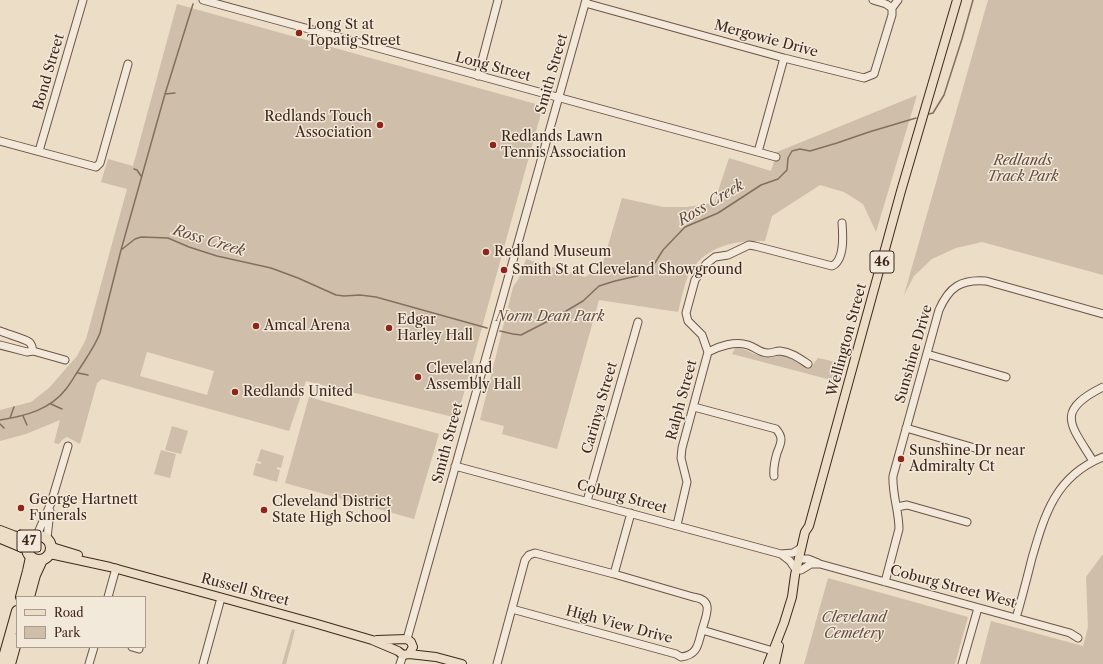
<!DOCTYPE html>
<html>
<head>
<meta charset="utf-8">
<style>
	body { margin:0 }
	#map { position:relative; width:1103px; height:664px; overflow:hidden; background:#ecddc6; font-family:"Libre Caslon Text",serif }
	canvas { display:block }
	.legend { position:absolute; left:16px; top:596px; width:130px; height:52px; box-sizing:border-box; background:#f3e9da; border:1px solid #ab9b8e; margin:0; padding:5px 7px; list-style:none; font-size:12px; color:#3f271c }
	.legend li { display:flex; align-items:center; gap:8px; height:20px }
	.legend b { width:20px; border:1px solid #ab9b8e }
</style>
</head>
<body>
<div id="map">
<canvas width="1103" height="664"></canvas>
<ul class="legend">
<li><b style="height:5px;background:#ecddc6"></b>Road</li>
<li><b style="height:11px;background:#cfbea9"></b>Park</li>
</ul>
</div>
<script>
const g = document.querySelector('canvas').getContext('2d');
g.lineJoin = 'round';
function fill(path, color) { g.fillStyle = color; g.fill(path, 'evenodd'); }
function trace(path, color, width, dash) { g.strokeStyle = color; g.lineWidth = width; g.lineCap = dash ? 'butt' : 'round'; g.setLineDash(dash || []); g.stroke(path); }
function label(font, color, halo, rows, align = 'center') {
  g.font = font + ' "Libre Caslon Text",serif'; g.lineWidth = 3; g.setLineDash([]); g.textBaseline = 'middle'; g.strokeStyle = halo; g.fillStyle = color; for (const [text, x, y, turn = 0] of rows) {
    g.save(); g.translate(x, y); g.rotate((+turn || 0) * Math.PI / 180); g.textAlign = isNaN(turn) ? turn : align; if (halo) g.strokeText(text, 0, 0); g.fillText(text, 0, 0); g.restore();
  }
}
const green = new Path2D(`
	M 988,0 L 1103,0 L 1103,275 L 982,242 L 956,248 L 932,259 L 914,276 L 904,295 Z
	M 177,4 L 543,106 L 457,418 L 306,381 L 289,431 L 102,379 L 97,383 L 80,444 L 67,437 L 62,440 L 59,444 L 54,443 L 60,420 L 26,434 L 0,441 L 0,410 L 31,402 L 49,388 L 77,356 L 86,339 L 127,189 L 101,182 L 108,159 L 133,166 ZM 147,352 L 214,371 L 207,395 L 140,376 Z
	M 917,95 L 876,232 L 863,204 L 844,192 L 820,185 L 772,216 L 765,241 C 734,240 704,246 688,276 C 684,285 681,301 678,312 L 599,300 L 557,449 L 502,434 L 504,426 L 480,420 L 513,287 L 519,278 L 526,259 L 585,277 L 602,266 L 622,198 L 663,207 L 686,207 L 714,203 L 729,158 L 771,171 L 777,152 Z
	M 736,347 C 747,349 755,356 766,357 C 775,358 782,353 791,357 C 800,361 801,365 811,367 L 818,358 L 840,363 L 835,381 L 732,354 Z
	M 309,397 L 439,434 L 414,519 L 285,483 Z
	M 172,426 L 188,431 L 181,454 L 165,450 Z
	M 261,449 L 284,456 L 281,468 L 277,467 L 277,469 L 280,470 L 277,482 L 253,475 L 256,463 L 261,464 L 261,462 L 257,461 Z
	M 161,450 L 176,454 L 170,478 L 154,474 Z
	M 1103,554 L 1103,664 L 980,664 L 991,621 L 1083,646 L 1088,627 L 1086,577 Z
	M 828,578 L 968,617 L 955,664 L 804,664 Z
	M 292,629 L 295,630 L 286,664 L 282,664 Z`);
const stream = new Path2D(`
	M 165,94 L 175,93
	M 929,114 L 933,113 L 944,95 L 962,39 L 973,0
	M 134,169 L 137,170 L 141,176
	M 121,250 L 135,239 L 141,237 L 168,238 L 189,247 L 217,256 L 271,268 L 298,278 L 336,295 L 344,296 L 360,295 L 376,297 L 487,328
	M 500,331 L 513,334 L 521,335 L 556,317 L 583,301 L 599,286 L 615,281 L 637,276 L 653,266 L 663,250 L 685,227 L 718,213 L 761,185 L 778,179 L 787,170 L 788,158 L 792,151 L 800,149 L 810,151 L 837,143 L 869,132 L 916,118
	M 78,373 L 88,375
	M 51,404 L 62,409
	M 23,416 L 27,425
	M 10,418 L 14,407
	M 0,420 C 25,416 50,410 66,389 C 71,383 75,375 80,368 C 87,357 95,346 100,333 L 121,250 L 165,94 L 193,4
	M 0,424 L 4,428`);
const minor = new Path2D(`
	M 203,0 L 776,157
	M 873,0 L 886,4 L 892,8
	M 585,3 L 784,58 L 864,78 L 874,74 L 892,15 L 892,8
	M 892,8 L 898,0
	M 478,76 L 498,0
	M 0,141 L 96,167 L 100,163 L 128,64
	M 39,151 L 83,0
	M 758,152 L 784,58
	M 0,331 C 7,334 25,339 29,342 C 32,344 32,347 33,351
	M 0,345 L 27,352 L 33,351 L 65,360
	M 708,352 L 702,335 L 688,321 L 686,313 L 695,280 L 706,264 L 715,257 L 728,255 L 749,245 L 755,246 L 832,266 C 845,260 843,235 842,223
	M 708,352 C 719,346 735,341 748,345 C 755,347 760,353 768,353 C 772,353 776,351 780,351 C 791,352 799,358 808,364
	M 927,354 L 1006,377
	M 694,407 L 776,429 C 784,438 781,443 777,453 C 775,460 773,468 774,476
	M 906,428 L 985,451
	M 1093,461 C 1070,424 1055,411 1103,387
	M 455,466 L 781,554 L 793,553 L 801,548
	M 587,501 L 638,322
	M 897,507 L 907,505 L 967,522
	M 677,525 L 687,482 L 681,458 L 682,448 L 708,352
	M 37,535 L 51,503 L 68,446
	M 47,538 L 50,511
	M 781,554 L 790,561 L 796,570
	M 799,559 L 808,559 L 818,563
	M 801,570 L 811,564 L 820,564 L 1070,633 L 1078,638
	M 614,574 L 693,597 C 715,600 706,615 702,630
	M 885,582 L 899,529 C 899,511 892,494 893,476 L 939,310 C 949,287 961,279 986,281 L 1103,314
	M 108,597 L 116,568
	M 512,609 L 676,654 L 681,657 C 698,655 698,644 702,630 L 773,651
	M 1016,618 C 1022,598 1027,578 1032,558 C 1045,513 1056,476 1103,457
	M 407,639 L 586,0
	M 132,647 L 139,649
	M 89,664 L 94,647
	M 203,664 L 221,598
	M 400,664 L 403,655
	M 497,664 L 525,560 L 529,555 L 535,553 L 614,574 L 631,513
	M 962,664 L 978,608`);
const major = new Path2D(`
	M 52,547 L 78,555
	M 50,554 L 110,567 L 314,623 L 372,640 L 398,651 L 403,655 L 409,654 L 436,657 L 462,664
	M 377,640 L 407,639 L 411,642 L 413,647 L 409,654
	M 768,664 L 784,623 L 792,597 L 795,575 L 805,532 L 809,526 L 901,191 L 957,0
	M 775,664 L 779,646`);
const highway = new Path2D(`
	M 0,531 L 13,536 L 29,540
	M27 548a12 12 0 1 1 24 0a12 12 0 1 1-24 0Z
	M 3,539 L 27,549
	M 21,597 L 28,571 L 31,557
	M 29,597 L 35,575 L 42,560
	M 2,664 L 17,611
	M 10,664 L 17,639`);
const markers = [
	[299,33,4,"#8f2418"],
	[380,125,4,"#8f2418"],
	[493,145,4,"#8f2418"],
	[486,252,4,"#8f2418"],
	[504,270,4,"#8f2418"],
	[256,326,4,"#8f2418"],
	[389,328,4,"#8f2418"],
	[418,377,4,"#8f2418"],
	[235,392,4,"#8f2418"],
	[901,459,4,"#8f2418"],
	[21,508,4,"#8f2418"],
	[264,510,4,"#8f2418"]
];
const shields = [
	[882,262,24],
	[29,541,24]
];
const shieldNames = [
	["46",882,262],
	["47",29,541]
];
const poiNames = [
	["Long St at",307,25],
	["Topatig Street",307,41],
	["Redlands Touch",372,117,"right"],
	["Association",372,133,"right"],
	["Redlands Lawn",501,137],
	["Tennis Association",501,153],
	["Redland Museum",494,252],
	["Smith St at Cleveland Showground",512,270],
	["Edgar",397,320],
	["Harley Hall",397,336],
	["Amcal Arena",264,326],
	["Cleveland",426,369],
	["Assembly Hall",426,385],
	["Redlands United",243,392],
	["Sunshine Dr near",909,451],
	["Admiralty Ct",909,467],
	["George Hartnett",29,500],
	["Funerals",29,516],
	["Cleveland District",272,502],
	["State High School",272,518]
];
const streetNames = [
	["Mergowie Drive",766,39,15],
	["Long Street",493,67,15],
	["Bond Street",49,72,-74],
	["Smith Street",552,74,-74],
	["Wellington Street",847,340,-75],
	["Sunshine Drive",914,354,-74],
	["Ralph Street",682,400,-75],
	["Carinya Street",600,408,-74],
	["Smith Street",448,443,-75],
	["Coburg Street",622,497,15],
	["Coburg Street West",953,587,15],
	["Russell Street",245,590,15],
	["High View Drive",619,625,15]
];
const parkNames = [
	["Redlands",1023,161],
	["Track Park",1023,177],
	["Norm Dean Park",550,317],
	["Cleveland",854,618],
	["Cemetery",854,634]
];
const waterNames = [
	["Ross Creek",711,203,-31],
	["Ross Creek",209,241,17]
];
fill(green, '#cfbea9');
trace(stream, '#836f5f', 1.5);
trace(minor, '#6a5446', 9);
trace(major, '#3f271c', 10);
trace(highway, '#3f271c', 12);
trace(minor, '#f3e9da', 7);
trace(major, '#ecddc6', 8);
trace(highway, '#ecddc6', 10);
for (const [x, y, r, color] of markers) { const dot = new Path2D(); dot.arc(x, y, r, 0, 2 * Math.PI); g.fillStyle = color; g.fill(dot); trace(dot, '#f3e9da', 1.5); }
for (const [x, y, w] of shields) { const box = new Path2D(); box.roundRect(x - w / 2, y - 11, w, 22, 3); g.fillStyle = '#f3e9da'; g.fill(box); trace(box, '#3f271c', 1); }
label('bold 13px', '#3f271c', null, shieldNames);
label('14px', '#3f271c', '#f3e9da', poiNames, 'left');
label('14px', '#3f271c', '#f3e9da', streetNames);
label('italic 14px', '#634d3f', '#f3e9da', parkNames);
label('italic 15px', '#614b3e', '#f3e9da', waterNames);
</script>
</body>
</html>
